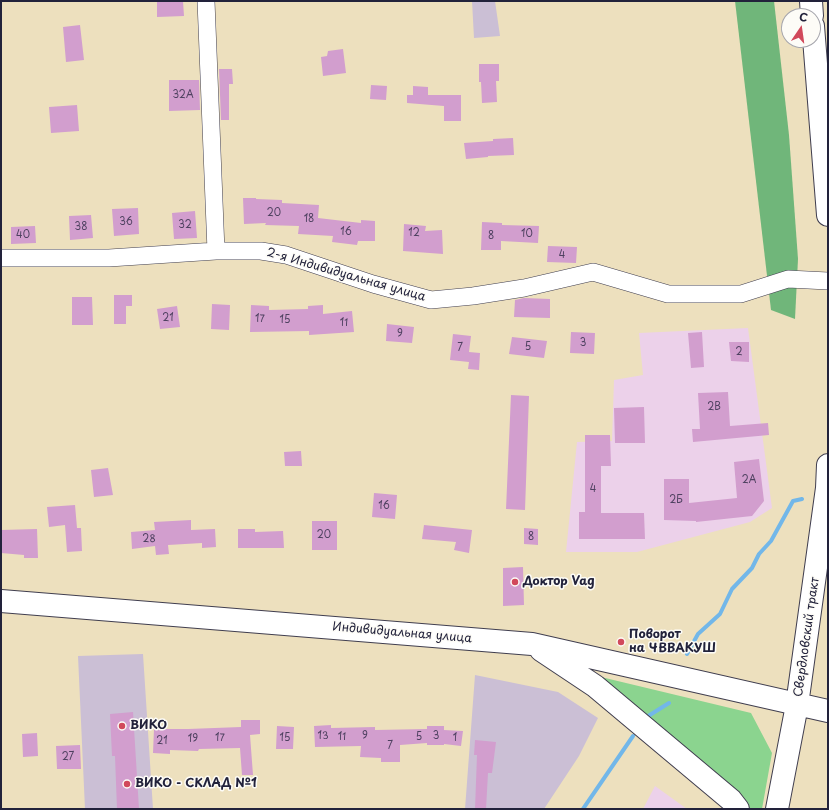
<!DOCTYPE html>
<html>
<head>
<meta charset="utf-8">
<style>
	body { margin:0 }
	#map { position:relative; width:829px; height:810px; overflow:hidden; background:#ede0be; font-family:"Playpen Sans",sans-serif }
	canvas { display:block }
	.frame { position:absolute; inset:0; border:2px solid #22223b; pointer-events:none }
	.north { position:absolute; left:781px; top:8px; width:40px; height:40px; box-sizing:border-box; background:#fdfcf7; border:1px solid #a5a5ac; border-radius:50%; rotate:13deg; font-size:11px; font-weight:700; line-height:16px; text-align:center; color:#22223b }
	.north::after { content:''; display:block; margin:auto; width:14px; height:18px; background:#d1495b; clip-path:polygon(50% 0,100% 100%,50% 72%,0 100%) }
</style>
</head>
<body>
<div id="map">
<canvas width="829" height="810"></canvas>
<div class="frame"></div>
<div class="north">С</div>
</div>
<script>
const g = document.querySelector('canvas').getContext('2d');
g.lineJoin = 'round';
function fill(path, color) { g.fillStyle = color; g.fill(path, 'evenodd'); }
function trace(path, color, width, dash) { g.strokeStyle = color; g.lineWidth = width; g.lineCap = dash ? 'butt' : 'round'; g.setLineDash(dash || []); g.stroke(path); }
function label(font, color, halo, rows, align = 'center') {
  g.font = font + ' "Playpen Sans",sans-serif'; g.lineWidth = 3; g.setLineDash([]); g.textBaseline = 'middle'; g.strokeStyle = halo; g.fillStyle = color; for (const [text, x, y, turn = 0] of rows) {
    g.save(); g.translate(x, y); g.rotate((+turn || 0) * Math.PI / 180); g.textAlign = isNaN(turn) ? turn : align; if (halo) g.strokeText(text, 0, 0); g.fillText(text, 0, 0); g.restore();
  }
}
const built = new Path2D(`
	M 748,328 L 772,508 L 750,522 L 637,552 L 566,552 L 577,442 L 612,441 L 614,380 L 643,375 L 639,333 Z
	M 655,786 L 687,809 L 643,809 Z`);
const industrial = new Path2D(`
	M 472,1 L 495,1 L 500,36 L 474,38 Z
	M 143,654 L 153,809 L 85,809 L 78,656 Z
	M 475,675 L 558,692 L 598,718 L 579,756 L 544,809 L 465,809 Z`);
const green = new Path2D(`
	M 601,677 L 751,713 L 772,753 L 762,809 L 750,809 L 691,752 Z`);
const forest = new Path2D(`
	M 735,1 L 774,1 L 789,135 L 798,259 L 795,319 L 771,310 Z`);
const stream = new Path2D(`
	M 687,654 L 698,634 L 720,614 L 732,589 L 752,568 L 759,554 L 771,541 L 793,501 L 802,499
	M 645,718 L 669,703
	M 583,809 L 633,736`);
const building = new Path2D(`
	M 157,1 L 183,1 L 184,16 L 157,17 Z
	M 80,25 L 84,60 L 66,62 L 63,27 Z
	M 343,49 L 346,73 L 323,76 L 321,57 L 327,56 L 328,51 Z
	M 479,64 L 499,64 L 499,81 L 496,81 L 497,102 L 482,103 L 481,82 L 479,82 Z
	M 219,69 L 232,69 L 233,84 L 229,84 L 229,120 L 221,120 Z
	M 169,80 L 199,80 L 200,110 L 169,111 Z
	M 371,85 L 387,86 L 386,100 L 370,99 Z
	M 413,86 L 428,87 L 428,95 L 461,95 L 461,121 L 444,121 L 444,106 L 407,103 L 407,95 L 413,95 Z
	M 77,105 L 79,131 L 51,133 L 49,107 Z
	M 513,138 L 514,155 L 488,156 L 488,157 L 466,159 L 464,143 L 493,141 L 493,139 Z
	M 243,198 L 256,198 L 256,199 L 282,200 L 282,203 L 319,205 L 318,218 L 361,223 L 361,220 L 375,221 L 375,241 L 358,241 L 357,245 L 332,242 L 333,236 L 298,234 L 299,226 L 265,225 L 266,223 L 244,224 Z
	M 138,208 L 139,234 L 114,236 L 112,209 Z
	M 195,211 L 197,238 L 174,239 L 172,213 Z
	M 91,215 L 93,238 L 70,240 L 69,216 Z
	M 482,222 L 502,223 L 502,225 L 539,226 L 538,243 L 501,241 L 501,250 L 481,250 Z
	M 404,224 L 426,226 L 425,231 L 442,230 L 443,254 L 403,251 Z
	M 35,226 L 36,243 L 11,244 L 11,227 Z
	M 548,246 L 577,247 L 576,263 L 547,262 Z
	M 114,295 L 132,295 L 132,306 L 126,306 L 126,324 L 114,324 Z
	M 72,297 L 92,297 L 93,325 L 72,325 Z
	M 524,298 L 550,299 L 550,318 L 514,317 L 515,300 Z
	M 212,304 L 230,305 L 229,330 L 211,329 Z
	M 251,305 L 269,306 L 269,310 L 308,309 L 308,306 L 323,305 L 323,314 L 352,311 L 354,332 L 309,335 L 309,331 L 250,332 Z
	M 177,306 L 180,327 L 160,329 L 157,309 Z
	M 387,324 L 414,327 L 412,343 L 386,341 Z
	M 571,332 L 595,333 L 594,354 L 570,353 Z
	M 702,332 L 704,367 L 691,368 L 688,333 Z
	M 453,334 L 471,336 L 469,352 L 480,353 L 479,370 L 468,369 L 469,362 L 450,360 Z
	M 512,337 L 547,341 L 544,358 L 509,354 Z
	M 729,342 L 749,342 L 749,362 L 731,361 Z
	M 728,392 L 730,426 L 768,423 L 769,435 L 693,442 L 692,429 L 700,429 L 698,393 Z
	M 511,395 L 529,396 L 525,510 L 506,509 Z
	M 644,407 L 645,443 L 615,443 L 614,408 Z
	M 585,435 L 610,435 L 611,466 L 601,466 L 601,513 L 644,513 L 645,539 L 579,539 L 579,512 L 585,512 Z
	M 301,451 L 302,466 L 285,466 L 284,452 Z
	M 759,459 L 764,501 L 752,516 L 696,522 L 696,521 L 664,520 L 664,479 L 689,479 L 689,503 L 737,498 L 734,462 Z
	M 108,468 L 113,495 L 94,497 L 91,470 Z
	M 374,493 L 397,495 L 395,519 L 372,517 Z
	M 75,505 L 77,528 L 81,528 L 82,551 L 67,552 L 65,525 L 49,527 L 47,507 Z
	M 191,520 L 191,530 L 215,529 L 216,547 L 202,548 L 202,543 L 168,545 L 169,554 L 156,555 L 155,546 L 132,549 L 131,532 L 155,530 L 154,522 Z
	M 312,521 L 337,521 L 337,550 L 312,550 Z
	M 424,525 L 472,530 L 469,553 L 454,550 L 456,542 L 422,539 Z
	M 524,528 L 538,529 L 538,545 L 524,544 Z
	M 37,529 L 38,558 L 24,558 L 24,555 L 1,553 L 1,530 Z
	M 238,529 L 255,529 L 255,532 L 283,531 L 284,548 L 238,548 Z
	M 523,567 L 524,605 L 503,606 L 503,568 Z
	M 133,712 L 139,809 L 117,809 L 115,756 L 112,756 L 110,714 Z
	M 241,720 L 260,720 L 260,734 L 250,735 L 253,775 L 242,775 L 240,748 L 199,749 L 198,751 L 170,750 L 170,754 L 153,753 L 154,729 L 188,729 L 241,727 Z
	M 331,725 L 331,728 L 375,727 L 375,730 L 427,729 L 427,726 L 444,726 L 444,730 L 463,731 L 461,746 L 444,744 L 444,745 L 427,745 L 427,743 L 400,745 L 400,762 L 381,762 L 381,758 L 360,757 L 361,746 L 315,747 L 314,726 Z
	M 277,726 L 294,727 L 293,749 L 276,749 Z
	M 37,733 L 38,756 L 23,757 L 22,734 Z
	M 475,740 L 496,742 L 492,773 L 488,773 L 486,809 L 475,809 L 477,755 L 474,755 Z
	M 80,745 L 81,769 L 57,769 L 56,746 Z`);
const minor = new Path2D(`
	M 206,1 L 216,251
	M 1,258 L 109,258 L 216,251 L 261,251 L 286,255 L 373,284 L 431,300 L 473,296 L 524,288 L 593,272 L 668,294 L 741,294 L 788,279 L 828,281`);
const major = new Path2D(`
	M 811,1 L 812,16
	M 813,26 L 828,215
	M 1,601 L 532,644 L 828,711
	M 541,650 L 595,686 L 731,800 L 738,809
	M 777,809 L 797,705 L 827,488 L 828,465`);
const markers = [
	[515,582,4,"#d1495b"],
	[621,642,4,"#d1495b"],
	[122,726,4,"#d1495b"],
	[127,784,4,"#d1495b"]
];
const numberNames = [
	["32А",183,95],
	["20",274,213],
	["18",309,219],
	["36",126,222],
	["32",185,225],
	["38",81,227],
	["16",346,232],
	["12",414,233],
	["10",527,234],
	["40",23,235],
	["8",491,236],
	["4",562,255],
	["21",168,318],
	["17",260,319],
	["15",285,320],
	["11",344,323],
	["9",400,334],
	["3",583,343],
	["5",528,347],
	["7",460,348],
	["2",739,352],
	["2В",714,407],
	["2А",749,480],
	["4",593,489],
	["2Б",676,500],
	["16",384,506],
	["20",324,535],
	["8",531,537],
	["28",149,539],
	["13",323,736],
	["9",365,736],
	["3",436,736],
	["11",342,737],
	["5",419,737],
	["17",220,738],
	["15",285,738],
	["1",455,738],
	["19",193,739],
	["21",162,741],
	["7",390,746],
	["27",68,757]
];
const streetNames = [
	["2-я Индивидуальная улица",346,275,16],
	["Индивидуальная улица",402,633,5],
	["Свердловский тракт",807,637,-82]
];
const poiNames = [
	["Доктор Vag",523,582],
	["Поворот",629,635],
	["на ЧВВАКУШ",629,649],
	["ВИКО",130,726],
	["ВИКО - СКЛАД №1",135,784]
];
fill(built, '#ecd1ea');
fill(industrial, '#cbbfd5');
fill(green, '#8bd48f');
fill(forest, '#70b67a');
trace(stream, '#72b7e9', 4);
fill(building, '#d29ece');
trace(minor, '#403e4f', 18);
trace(major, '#403e4f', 24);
trace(minor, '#fff', 17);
trace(major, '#fff', 22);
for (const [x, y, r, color] of markers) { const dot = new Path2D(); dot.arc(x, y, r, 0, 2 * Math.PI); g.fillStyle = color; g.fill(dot); trace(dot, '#fdfcf7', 1.5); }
label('10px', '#4e4160', null, numberNames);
label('12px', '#22223b', '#fdfcf7', streetNames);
label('bold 12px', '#22223b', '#fdfcf7', poiNames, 'left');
</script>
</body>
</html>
